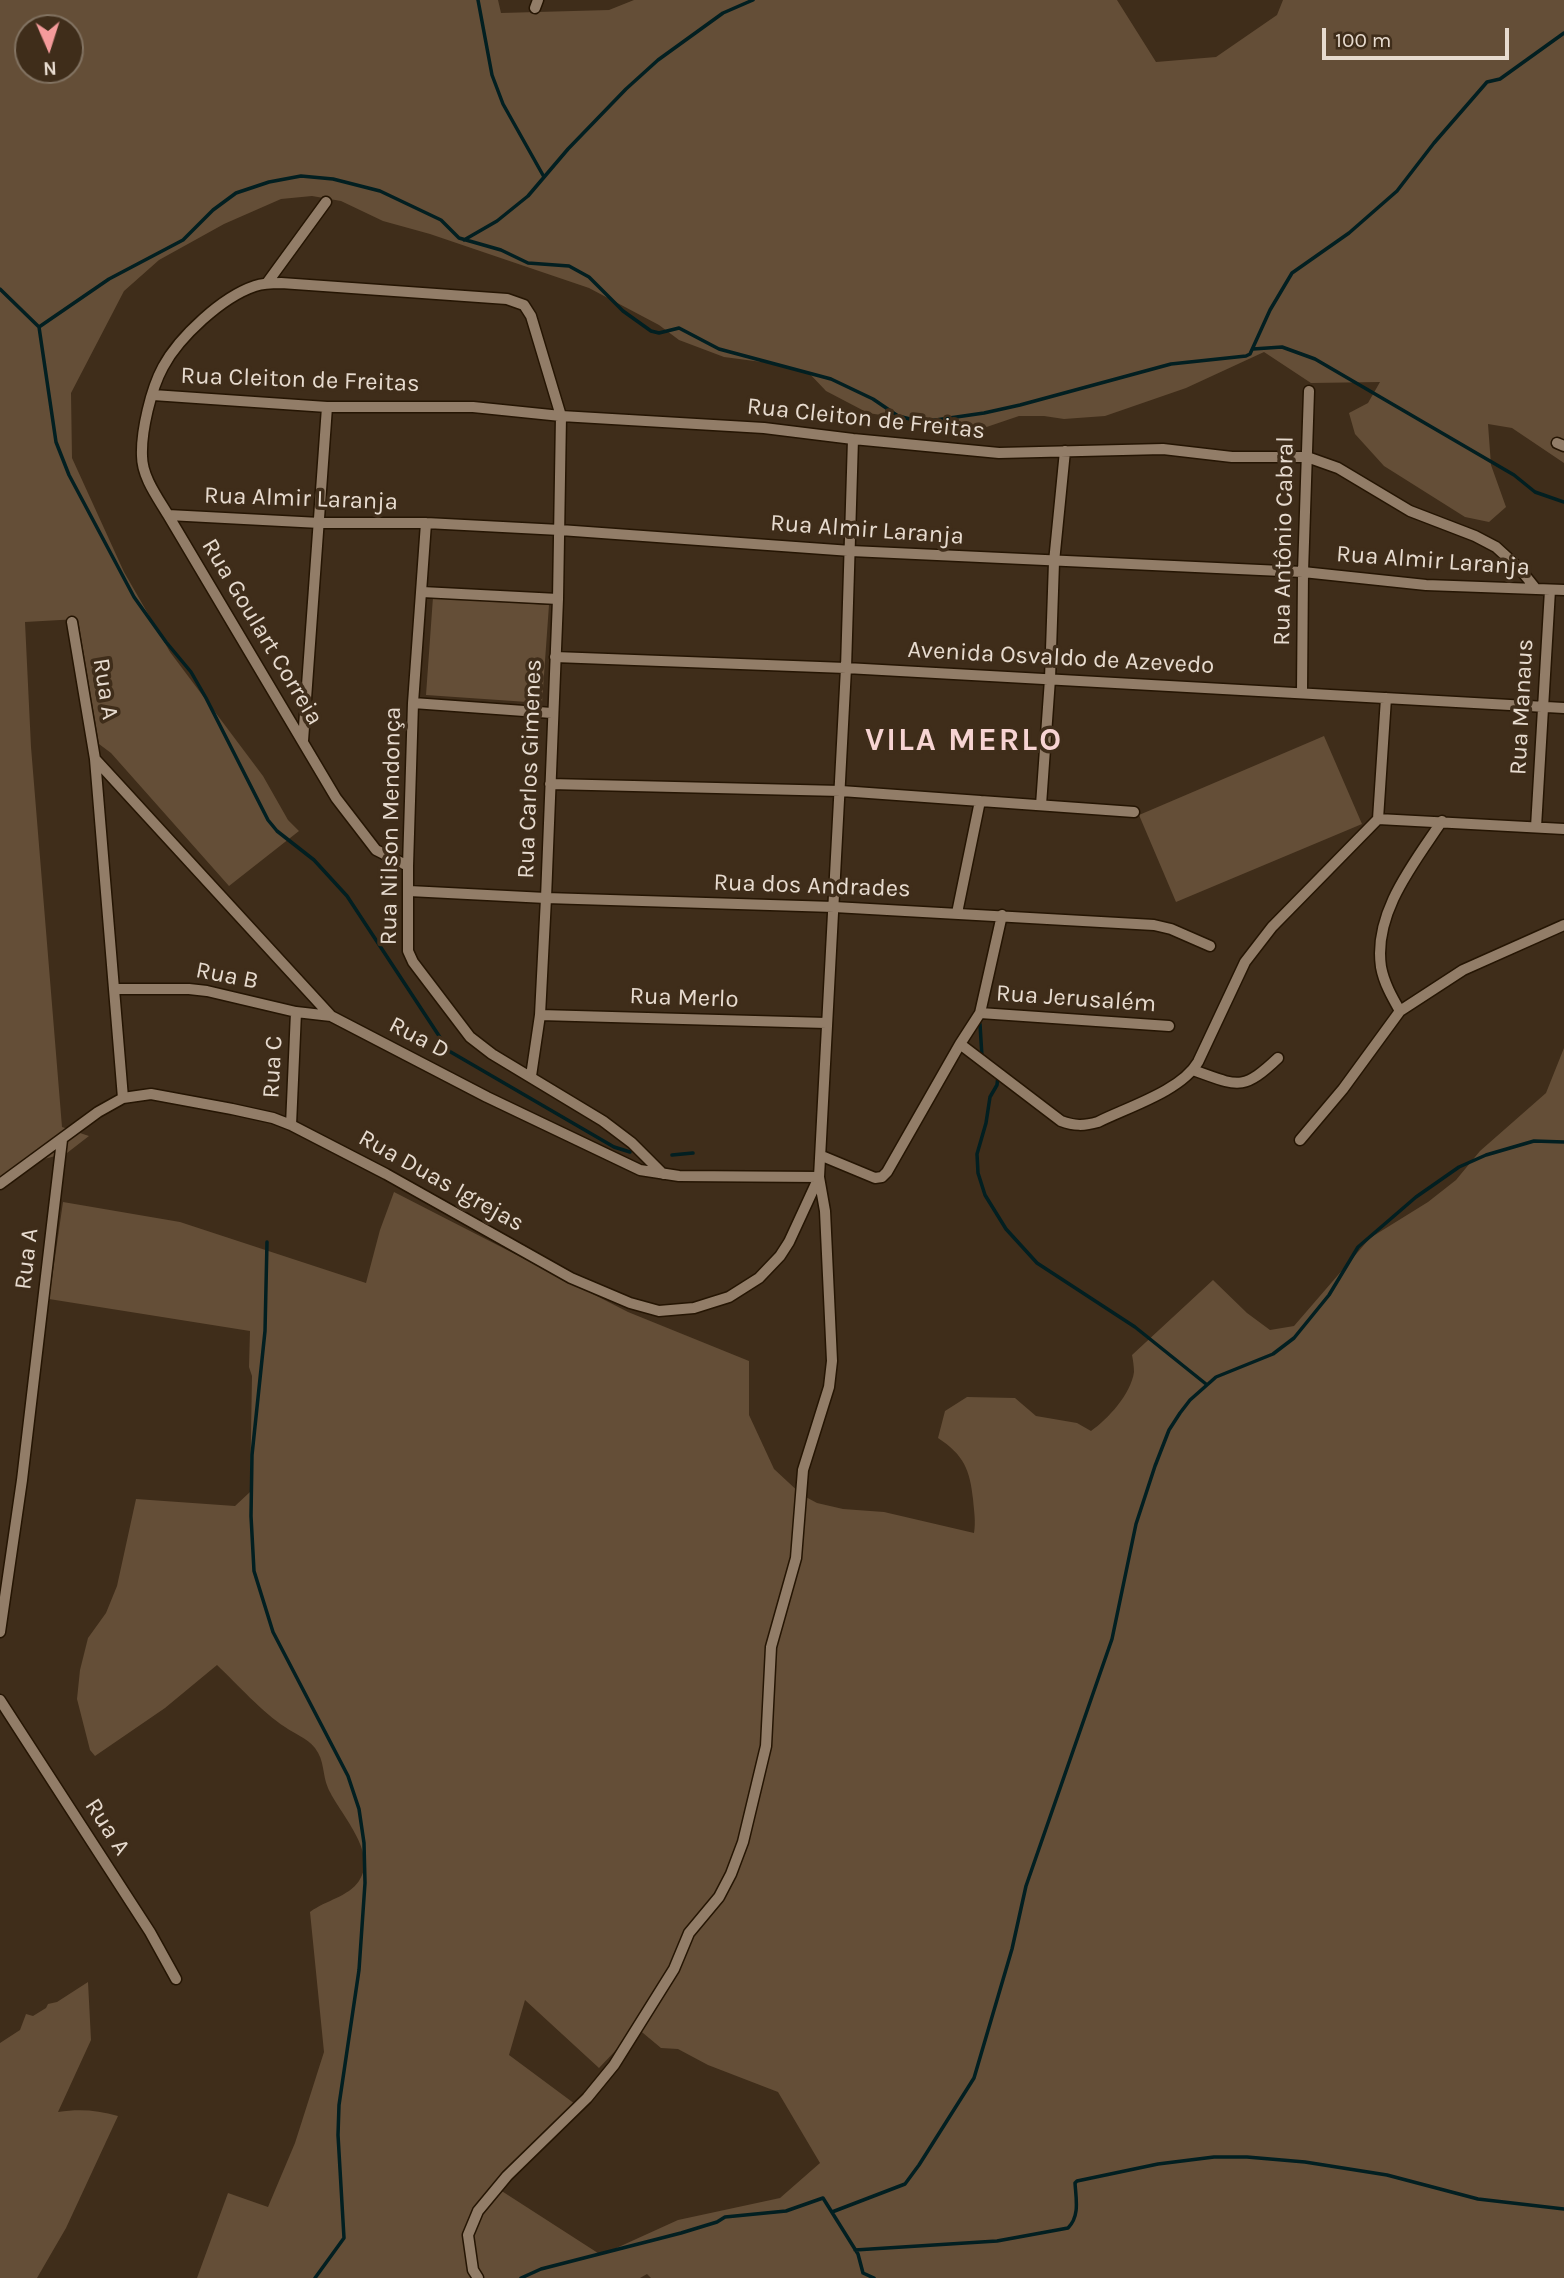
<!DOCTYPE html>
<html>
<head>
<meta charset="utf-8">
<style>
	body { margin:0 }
	#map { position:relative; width:1564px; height:2278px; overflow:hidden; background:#3f2d1a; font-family:Karla,sans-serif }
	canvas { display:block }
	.north { position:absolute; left:14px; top:14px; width:70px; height:70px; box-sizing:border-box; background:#3f2d1a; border:2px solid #827362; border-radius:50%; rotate:177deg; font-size:19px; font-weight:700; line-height:28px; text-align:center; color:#e7dbcf }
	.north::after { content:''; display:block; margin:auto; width:24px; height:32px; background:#f59b9b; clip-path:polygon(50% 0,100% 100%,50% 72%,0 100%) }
	.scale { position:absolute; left:1322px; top:28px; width:187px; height:32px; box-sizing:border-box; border:4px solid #e7dbcf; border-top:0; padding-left:9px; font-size:21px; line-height:24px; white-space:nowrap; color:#e7dbcf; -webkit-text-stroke:5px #3f2d1a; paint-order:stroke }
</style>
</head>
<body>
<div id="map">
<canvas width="1564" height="2278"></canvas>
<div class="north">N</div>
<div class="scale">100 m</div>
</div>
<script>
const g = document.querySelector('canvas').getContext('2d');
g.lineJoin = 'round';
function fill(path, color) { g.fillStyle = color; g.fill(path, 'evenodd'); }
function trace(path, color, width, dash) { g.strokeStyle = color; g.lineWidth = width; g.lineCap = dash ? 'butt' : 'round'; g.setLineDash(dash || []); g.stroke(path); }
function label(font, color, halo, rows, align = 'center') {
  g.font = font + ' Karla,sans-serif'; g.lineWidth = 7; g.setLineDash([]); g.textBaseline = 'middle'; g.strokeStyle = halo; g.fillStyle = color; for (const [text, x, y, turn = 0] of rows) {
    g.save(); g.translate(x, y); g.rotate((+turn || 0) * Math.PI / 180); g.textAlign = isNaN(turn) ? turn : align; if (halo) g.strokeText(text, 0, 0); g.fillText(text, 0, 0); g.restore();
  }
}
const green = new Path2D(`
	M 0,0 L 498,0 L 501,13 L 609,10 L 634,0 L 1117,0 L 1156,62 L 1216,57 L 1277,15 L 1283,0 L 1564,0 L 1564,463 L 1512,428 L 1488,424 L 1491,465 L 1506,507 L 1489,522 L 1465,517 L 1384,466 L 1355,434 L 1349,413 L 1368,403 L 1380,382 L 1311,383 L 1264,352 L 1186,388 L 1105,416 L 1064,419 L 1044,416 L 1019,416 L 966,434 L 936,429 L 907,419 L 868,413 L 826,391 L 808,372 L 777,364 L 724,357 L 679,340 L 659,325 L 589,288 L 430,234 L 383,221 L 341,201 L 312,196 L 281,199 L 224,224 L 159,260 L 124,291 L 71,393 L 72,458 L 124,572 L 170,652 L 263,776 L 288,820 L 299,831 L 229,886 L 111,753 L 99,744 L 78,619 L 25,622 L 31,747 L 62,1127 L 89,1136 L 67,1153 L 21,1165 L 0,1177 ZM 28,28 L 70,28 L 70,70 L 28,70 Z
	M 433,597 L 549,605 L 542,703 L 426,695 Z
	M 1324,736 L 1362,824 L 1176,902 L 1139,815 Z
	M 1564,1048 L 1564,2278 L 651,2278 L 647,2274 L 640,2278 L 197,2278 L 228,2193 L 268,2207 L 295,2143 L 324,2052 L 310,1912 C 326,1900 348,1897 359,1881 C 379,1853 339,1813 328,1788 C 322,1774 325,1761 315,1748 C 306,1737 296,1735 285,1727 C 263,1713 237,1684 217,1665 L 165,1708 L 95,1756 L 90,1750 L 77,1699 L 80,1670 L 88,1638 L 106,1613 L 117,1586 L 136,1499 L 235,1506 L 250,1492 L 252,1376 L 249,1367 L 250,1331 L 49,1299 L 63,1202 L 180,1222 L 366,1283 L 380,1230 L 394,1192 L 628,1312 L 749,1361 L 749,1415 L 774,1469 L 802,1495 L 817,1503 L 843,1509 L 884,1512 L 974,1533 C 976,1522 974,1511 973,1499 C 970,1470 964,1455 938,1438 L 945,1411 L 967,1397 L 1015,1398 L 1036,1416 L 1077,1423 L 1091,1431 C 1108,1419 1131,1394 1134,1372 C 1134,1367 1133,1360 1132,1355 L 1213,1280 L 1247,1313 L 1270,1330 L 1294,1326 L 1370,1238 L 1428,1202 L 1456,1180 L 1480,1151 L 1546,1093 ZM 525,2000 L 599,2068 L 637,2028 L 661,2048 L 678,2049 L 708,2065 L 778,2092 L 820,2163 L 780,2198 L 678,2220 L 601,2255 L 497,2188 L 575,2104 L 509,2055 Z
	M 88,1982 L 91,2040 L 58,2112 C 79,2109 97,2110 118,2116 L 66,2228 L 37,2278 L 0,2278 L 0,2043 L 20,2030 L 26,2014 L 33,2016 L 46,2008 L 48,2004 L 57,2002 Z`);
const stream = new Path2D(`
	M 478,0 L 492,75 L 503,104 L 544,177
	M 464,240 L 497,221 L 528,196 L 568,149 L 626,89 L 658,60 L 723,13 L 753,0
	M 0,289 L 39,327 L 56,442 L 69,475 L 134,597 L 166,642 L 191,672 L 206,698 L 268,820 L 277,831 L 314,860 L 347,896 L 449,1051 L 614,1147 L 630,1152
	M 39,327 L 109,279 L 183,240 L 213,210 L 236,193 L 269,182 L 301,176 L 333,179 L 380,191 L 441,220 L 459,238 L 501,250 L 528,263 L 569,266 L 589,277 L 623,311 L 651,331 L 659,333 L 679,328 L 719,349 L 831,379 L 873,399 L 898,416 L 922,422 L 984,413 L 1020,405 L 1171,364 L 1246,356 L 1250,354 L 1270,310 L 1292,273 L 1349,233 L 1397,191 L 1434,143 L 1487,82 L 1500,79 L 1564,33
	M 1253,349 L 1282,347 L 1315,359 L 1514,475 L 1535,492 L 1564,502
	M 980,1024 L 982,1057
	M 998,1076 L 997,1085 L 990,1097 L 986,1123 L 977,1154 L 978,1173 L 985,1195 L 1006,1229 L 1037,1263 L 1135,1327 L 1206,1384
	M 672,1155 L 693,1153
	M 267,1242 L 265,1331 L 252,1455 L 251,1516 L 254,1571 L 273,1632 L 348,1776 L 359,1809 L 364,1843 L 365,1883 L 359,1970 L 339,2105 L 338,2135 L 344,2238 L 315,2278
	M 832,2212 L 905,2184 L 919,2165 L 974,2078 L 1012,1949 L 1026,1886 L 1112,1639 L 1136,1524 L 1155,1466 L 1169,1430 L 1180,1413 L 1190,1400 L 1216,1377 L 1273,1354 L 1294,1338 L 1329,1295 L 1358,1247 L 1416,1197 L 1459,1167 L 1486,1155 L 1534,1141 L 1564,1142
	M 855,2250 L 997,2241 L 1068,2228 C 1080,2216 1076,2199 1075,2183 L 1077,2181 L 1158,2164 L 1214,2157 L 1247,2157 L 1305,2162 L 1387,2175 L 1478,2199 L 1564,2209
	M 521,2278 L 541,2269 L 681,2233 L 717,2222 L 725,2217 L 786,2211 L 823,2198 L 858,2254 L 863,2273 L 874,2278`);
const minor = new Path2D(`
	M 535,8 L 538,0
	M 267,283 L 326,202
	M 153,395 L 327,407 L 473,407 L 561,416 L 764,428 L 853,439 L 999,453 L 1163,449 L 1232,457 L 1307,457 L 1338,468 L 1410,511 L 1475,536 L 1496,547 L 1520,569 L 1536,589
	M 1557,443 L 1564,446
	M 168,515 L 320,523 L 426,523 L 560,530 L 851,551 L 1303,572 L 1426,585 L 1564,590
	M 426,523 L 413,703 L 408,866 L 408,951 L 413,962 L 470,1037 L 492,1054 L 603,1121 L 632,1143 L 663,1174
	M 422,592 L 558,599
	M 72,622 L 95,759 L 123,1098
	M 555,657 L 846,668 L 1564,708
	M 1302,692 L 1303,572 L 1309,391
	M 413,703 L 552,713
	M 303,741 L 327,407
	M 95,759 L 331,1016 L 487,1097 L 640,1170 L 679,1176 L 819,1177
	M 550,784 L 841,791 L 1134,812
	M 1041,805 L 1050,679 L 1054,562 L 1065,451
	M 1378,819 L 1564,829
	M 1536,827 L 1550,590
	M 408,866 L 376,850 L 336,798 L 168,515 C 158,498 142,477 142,456 C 141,431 151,389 163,367 C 179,337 222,297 255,286 C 264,283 272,283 281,283 L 507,299 L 524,305 L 531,316 L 561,416 L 558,599 L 546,898 L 540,1015 L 531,1076
	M 409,891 L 546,898 L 834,907 L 1154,925 L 1171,929 L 1210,946
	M 957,913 L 980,801
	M 114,989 L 189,989 L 207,991 L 296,1012 L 331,1016
	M 1400,1011 C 1392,997 1384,983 1381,967 C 1373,913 1414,863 1442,821
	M 980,1013 L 1169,1026
	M 540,1015 L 826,1023
	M 960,1044 L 1061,1121 C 1074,1126 1084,1126 1098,1122 C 1128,1107 1181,1091 1198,1062 L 1245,962 L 1272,927 L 1378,819 L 1386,698
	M 1193,1070 C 1238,1086 1242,1092 1278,1058
	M 291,1125 L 296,1012
	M 1300,1140 L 1343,1089 L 1400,1011 L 1463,970 L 1564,925
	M 822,1156 L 875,1178 L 882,1177 L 887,1172 L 960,1044 L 980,1013 L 1002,915
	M 0,1184 L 98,1112 L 123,1098 L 151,1094 L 232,1109 L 273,1118 L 291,1125 L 386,1174 L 571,1278 L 630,1303 L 659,1311 L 694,1308 L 713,1302 L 729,1297 L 759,1278 L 780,1256 L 789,1242 L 819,1177
	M 0,1632 L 22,1480 L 62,1140
	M 0,1700 L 150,1932 L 176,1979
	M 478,2278 L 473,2270 L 468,2235 L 478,2211 L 507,2176 L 587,2098 L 614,2065 L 674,1969 L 689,1933 L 719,1897 L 731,1874 L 743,1842 L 766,1746 L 771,1647 L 796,1558 L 803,1470 L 829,1387 L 832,1361 L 825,1211 L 819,1177 L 846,668 L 853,439`);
const streetNames = [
	["Rua Cleiton de Freitas",300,380,2],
	["Rua Cleiton de Freitas",866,419,6],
	["Rua Almir Laranja",301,499,2],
	["Rua Almir Laranja",867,530,4],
	["Rua Antônio Cabral",1284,541,-89],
	["Rua Almir Laranja",1433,561,4],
	["Rua Goulart Correia",262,632,59],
	["Avenida Osvaldo de Azevedo",1061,658,3],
	["Rua A",105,689,81],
	["Rua Manaus",1522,707,-87],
	["Rua Carlos Gimenes",530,769,-88],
	["Rua Nilson Mendonça",391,826,-89],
	["Rua dos Andrades",812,886,2],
	["Rua B",227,976,11],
	["Rua Merlo",684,998,2],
	["Rua Jerusalém",1076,999,4],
	["Rua D",419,1038,27],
	["Rua C",273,1067,-87],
	["Rua Duas Igrejas",441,1181,29],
	["Rua A",27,1259,-83],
	["Rua A",107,1827,57]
];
const districtNames = [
	["VILA MERLO",964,741]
];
fill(green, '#644e37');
trace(stream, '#021f21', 3.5);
trace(minor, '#251503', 13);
trace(minor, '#927d68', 10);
label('24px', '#e7dbcf', '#3f2d1a', streetNames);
g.letterSpacing = '2px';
label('bold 32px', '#f7d4d3', '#3f2d1a', districtNames);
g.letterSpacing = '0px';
</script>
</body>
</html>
